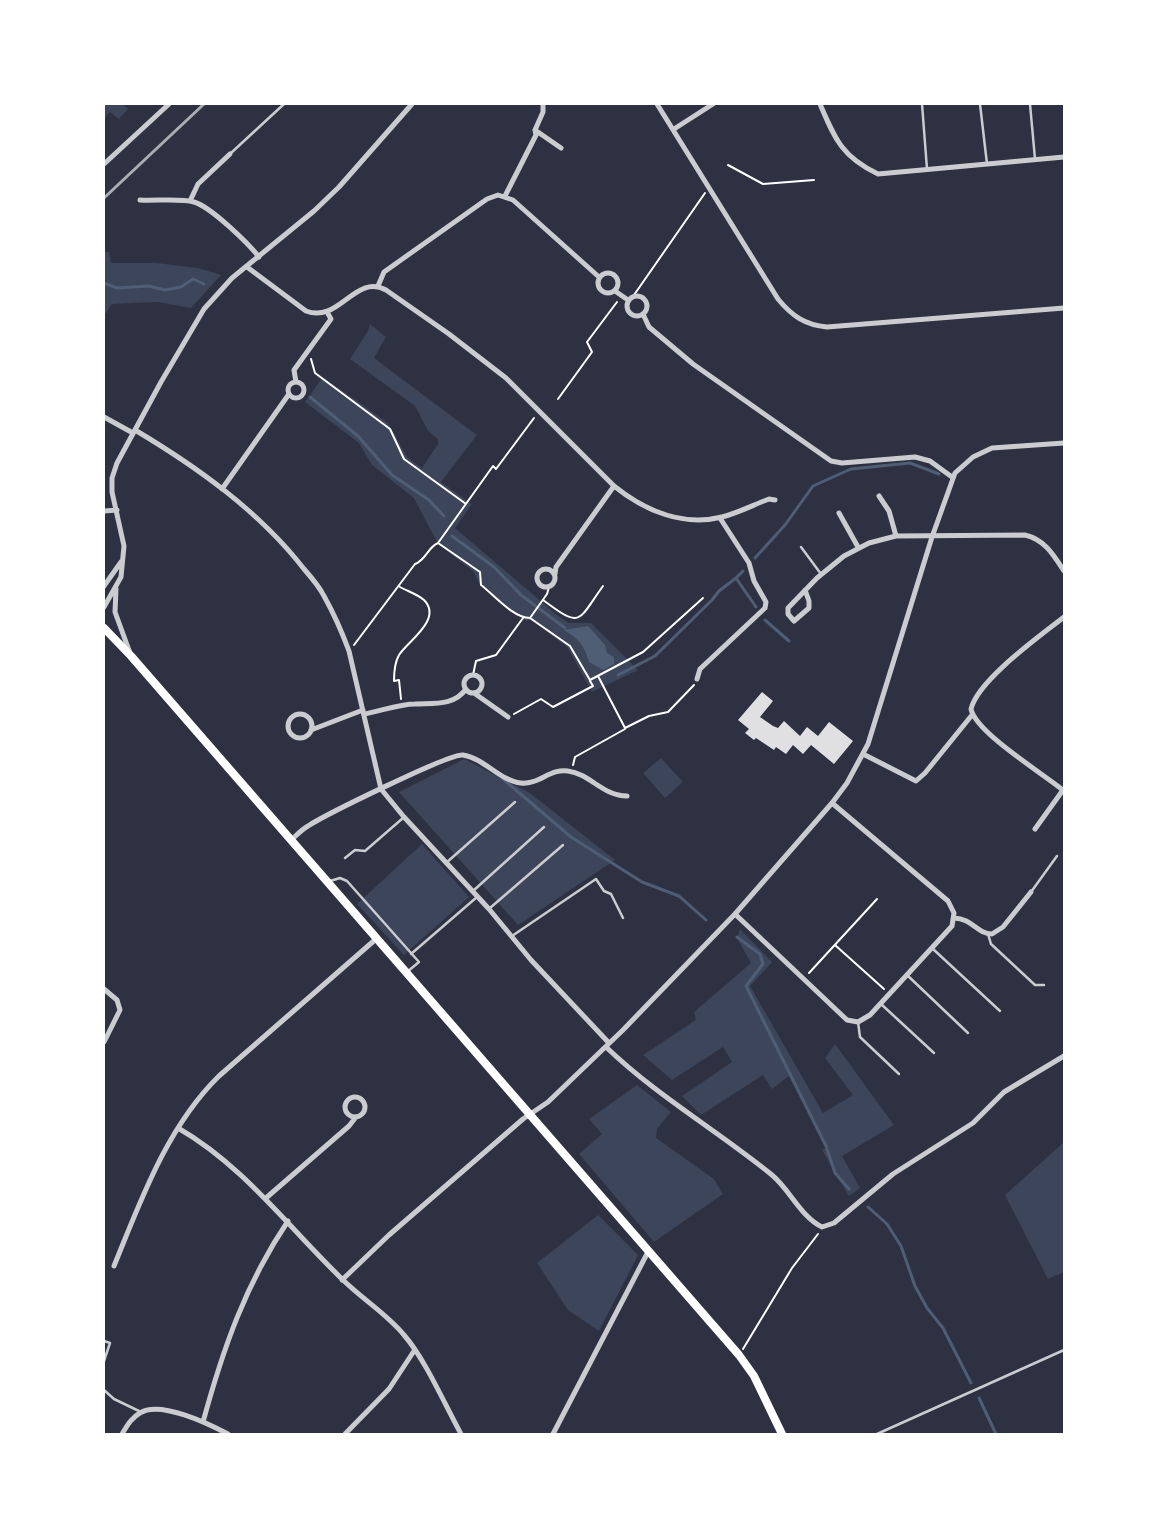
<!DOCTYPE html>
<html>
<head>
<meta charset="utf-8">
<style>
	body { margin:0 }
	#map { position:relative; width:1168px; height:1538px; overflow:hidden; background:#2d3142; font-family:Ubuntu,sans-serif }
	canvas { display:block }
	.frame { position:absolute; inset:0; border:105px solid #fff; pointer-events:none }
</style>
</head>
<body>
<div id="map">
<canvas width="1168" height="1538"></canvas>
<div class="frame"></div>
</div>
<script>
const g = document.querySelector('canvas').getContext('2d');
g.lineJoin = 'round';
function fill(path, color) { g.fillStyle = color; g.fill(path, 'evenodd'); }
function trace(path, color, width, dash) { g.strokeStyle = color; g.lineWidth = width; g.lineCap = dash ? 'butt' : 'round'; g.setLineDash(dash || []); g.stroke(path); }
const green = new Path2D(`
	M 104,104 L 123,104 L 128,109 L 119,119 L 110,112 L 104,118 Z
	M 104,252 L 109,252 L 111,263 L 157,263 L 198,268 L 221,275 L 191,308 L 158,302 L 112,304 L 106,313 L 104,313 Z
	M 370,324 L 386,337 L 374,358 L 477,435 L 441,482 L 472,504 L 455,528 L 557,615 L 569,623 L 591,623 L 638,670 L 592,692 L 567,647 L 531,620 L 526,621 L 480,585 L 474,572 L 438,544 L 414,498 L 372,465 L 359,443 L 305,402 L 323,377 L 388,423 L 407,457 L 422,468 L 438,444 L 438,439 L 428,431 L 415,406 L 350,359 L 368,331 Z
	M 661,758 L 683,782 L 665,798 L 643,773 Z
	M 464,759 L 530,793 L 615,860 L 518,925 L 399,792 Z
	M 422,844 L 469,897 L 404,955 L 357,904 Z
	M 740,929 L 772,962 L 750,986 L 823,1113 L 853,1095 L 825,1058 L 835,1044 L 894,1125 L 842,1156 L 860,1188 L 849,1196 L 822,1150 L 826,1148 L 789,1076 L 772,1089 L 763,1075 L 701,1115 L 682,1096 L 732,1062 L 723,1047 L 672,1080 L 643,1055 L 696,1020 L 694,1012 L 751,963 L 737,938 Z
	M 637,1085 L 671,1112 L 657,1129 L 656,1138 L 714,1179 L 723,1194 L 654,1242 L 579,1154 L 602,1134 L 589,1119 Z
	M 1064,1142 L 1064,1272 L 1048,1279 L 1005,1195 Z
	M 598,1215 L 638,1255 L 599,1331 L 568,1310 L 537,1263 Z`);
const water = new Path2D(`
	M 588,626 L 605,645 L 607,653 L 614,657 L 614,664 L 603,670 L 589,662 C 583,644 581,641 564,630 Z`);
const stream = new Path2D(`
	M 104,283 L 117,288 L 149,286 L 165,290 L 181,287 L 193,279 L 204,284
	M 310,397 L 358,436 L 392,475 L 429,500 L 444,516
	M 452,536 L 494,567 L 521,595 L 565,628
	M 755,558 L 785,525 L 813,486 L 851,469 L 910,463 L 939,474
	M 736,578 L 743,571
	M 765,620 L 789,641
	M 618,675 L 655,656 L 712,600 L 719,591 L 736,578 L 756,607
	M 503,779 L 571,837 L 642,882 L 679,896 L 706,920
	M 737,937 L 760,954 L 763,964 L 746,986 L 826,1146 L 835,1173 L 849,1189
	M 868,1207 L 887,1224 L 901,1246 L 915,1286 L 927,1308 L 943,1328 L 971,1383
	M 979,1398 L 996,1434`);
const building = new Path2D(`
	M 762,692 L 773,701 L 760,717 L 773,726 L 778,728 L 784,721 L 800,736 L 807,727 L 818,736 L 829,722 L 853,741 L 834,764 L 811,745 L 803,754 L 793,745 L 786,754 L 776,747 L 774,750 L 756,738 L 754,740 L 745,733 L 749,729 L 738,720 Z`);
const path = new Path2D(`
	M 728,165 L 763,184 L 814,180
	M 634,295 L 705,193
	M 311,359 L 315,373 L 390,429 L 404,459 L 466,504
	M 558,399 L 592,352 L 587,342 L 617,302
	M 438,543 L 480,572 L 481,585 C 494,595 513,618 530,618 L 570,646 L 590,680 L 643,652 L 703,598
	M 400,587 C 407,591 417,594 424,600 C 443,619 408,641 399,655 C 395,662 394,672 394,681 L 399,680 L 401,699
	M 543,600 C 582,629 577,622 603,586
	M 530,618 L 547,594 L 549,587
	M 354,645 L 415,564 C 426,560 428,547 438,543 L 493,466 L 496,469 L 534,418
	M 473,675 L 476,661 L 496,655 L 523,618
	M 598,676 L 625,728 L 649,716 L 668,712 L 694,685
	M 514,714 L 541,699 L 553,707 L 593,686 L 590,681
	M 573,765 L 575,757 L 625,729
	M 835,945 L 884,989
	M 809,973 L 877,899
	M 743,1349 L 792,1268 L 818,1234`);
const service = new Path2D(`
	M 922,104 L 927,169
	M 980,104 L 987,164
	M 1030,104 L 1035,159
	M 231,153 L 284,104
	M 801,547 L 821,574
	M 345,858 L 355,850 L 365,851 L 403,818
	M 446,863 L 515,802
	M 330,881 L 340,878 L 347,881 L 419,962 L 407,972
	M 473,891 L 544,827
	M 1031,892 L 1057,856
	M 490,908 L 563,845
	M 988,934 L 991,944 L 1035,985 L 1044,985
	M 512,936 L 596,879 L 604,891 L 611,894 L 623,918
	M 933,949 L 1000,1011
	M 411,954 L 477,897
	M 907,975 L 968,1033
	M 881,1004 L 934,1053
	M 858,1022 L 860,1037 L 899,1074
	M 104,1341 L 110,1343 L 104,1361
	M 104,1390 L 114,1399 L 141,1412
	M 877,1434 L 1064,1350`);
const minor = new Path2D(`
	M 657,104 L 778,299 C 792,316 805,325 827,327 L 1064,308
	M 820,104 C 835,139 842,157 878,174 L 1064,157
	M 674,129 L 713,104
	M 535,130 L 561,148
	M 104,164 L 169,104
	M 505,196 L 536,135 L 535,130 L 543,112 L 543,104
	M 140,200 C 155,201 181,198 194,202 C 211,207 248,243 259,257
	M 190,201 L 198,184 L 230,154
	M 247,267 L 306,311 C 339,324 355,273 386,290 L 449,334 L 506,378 L 614,486 C 644,510 682,527 722,517 C 738,513 753,505 769,499 L 775,500
	M598 283a10 10 0 1 1 20 0a10 10 0 1 1-20 0Z
	M 378,286 L 384,272 L 487,199 L 498,195 L 513,200 L 599,277
	M 615,291 L 628,300
	M627 306a10 10 0 1 1 20 0a10 10 0 1 1-20 0Z
	M 643,314 L 649,327 L 693,364 L 831,461 L 842,463 L 915,457 L 930,461 L 952,477
	M 296,382 L 294,370 L 331,319 L 327,312
	M288 390a8 8 0 1 1 16 0a8 8 0 1 1-16 0Z
	M 104,417 L 133,433
	M 135,430 C 197,467 259,511 304,569 C 311,577 319,586 324,596 C 334,614 342,632 349,651 L 381,789 L 404,817 L 489,909 L 531,960 L 609,1043
	M 222,489 L 289,394
	M 879,496 L 889,511 L 896,536
	M 104,511 L 117,510
	M 839,513 L 858,547
	M537 578a9 9 0 1 1 18 0a9 9 0 1 1-18 0Z
	M 555,574 L 556,567 L 614,486
	M 104,586 L 121,562
	M 116,589 L 115,612 L 130,653
	M 805,590 L 809,601 L 809,608 L 794,621 L 788,614 L 788,608 L 817,578 L 844,556 L 869,543 L 896,536 L 1025,535 C 1045,540 1053,554 1064,571
	M 104,607 L 121,577 L 124,546 L 112,492 L 112,478 L 117,463 L 161,382 L 204,309 L 232,278 L 314,211 L 339,187 L 412,104
	M 1064,617 C 1040,636 978,680 971,709 C 976,733 1044,774 1064,791
	M464 684a9 9 0 1 1 18 0a9 9 0 1 1-18 0Z
	M 697,679 L 700,669 L 765,608 L 766,602 L 754,581 L 749,563 L 720,518
	M 474,693 L 508,717
	M288 726a12 12 0 1 1 24 0a12 12 0 1 1-24 0Z
	M 364,714 C 381,711 399,704 415,704 C 434,703 454,706 466,689
	M 311,730 L 363,710
	M 863,754 L 916,781 L 925,773 L 972,715
	M 1035,829 L 1063,790
	M 290,841 C 296,836 301,830 308,826 C 325,815 450,753 463,755 C 484,758 500,781 521,783 C 538,785 551,768 568,771 C 590,774 603,796 627,796
	M 735,914 L 847,1020 L 858,1022 L 870,1015 L 952,926 L 954,913 L 948,901 L 832,803
	M 954,918 C 973,919 977,934 992,934 L 1003,927 L 1031,892
	M 104,989 L 117,1000 L 120,1010 L 104,1042
	M 606,1047 C 657,1096 718,1131 772,1175 C 790,1190 801,1217 822,1227 L 834,1223 L 893,1174 L 973,1123 L 1004,1092 L 1064,1056
	M345 1107a10 10 0 1 1 20 0a10 10 0 1 1-20 0Z
	M 178,1128 C 244,1166 288,1227 342,1279 C 362,1299 387,1314 404,1335 C 425,1359 445,1405 461,1434
	M 266,1198 L 349,1126 L 356,1117
	M 114,1266 C 141,1200 167,1127 219,1076 L 376,939
	M 342,1280 L 389,1235 L 523,1119 L 548,1102 L 623,1030 L 735,914 L 832,803 L 847,783 L 868,744 L 932,537 L 955,473 L 973,457 L 992,448 L 1064,443
	M 203,1422 C 223,1349 245,1285 288,1221
	M 122,1434 C 127,1426 131,1418 140,1413 C 160,1400 209,1424 228,1434
	M 345,1434 L 389,1389 L 414,1351
	M 553,1434 L 649,1250`);
const secondary = new Path2D(`
	M 104,628 L 131,656 L 739,1355 L 754,1376 L 782,1434`);
const rail = new Path2D(`
	M 104,198 L 204,104`);
fill(green, '#3c4559');
fill(water, '#4f5d75');
trace(stream, '#4f5d75', 3);
fill(building, '#e0e0e3');
trace(path, '#fff', 2);
trace(service, '#caccd0', 2.5);
trace(minor, '#caccd0', 5);
trace(secondary, '#fff', 8);
trace(rail, '#abadb3', 3);
</script>
</body>
</html>
